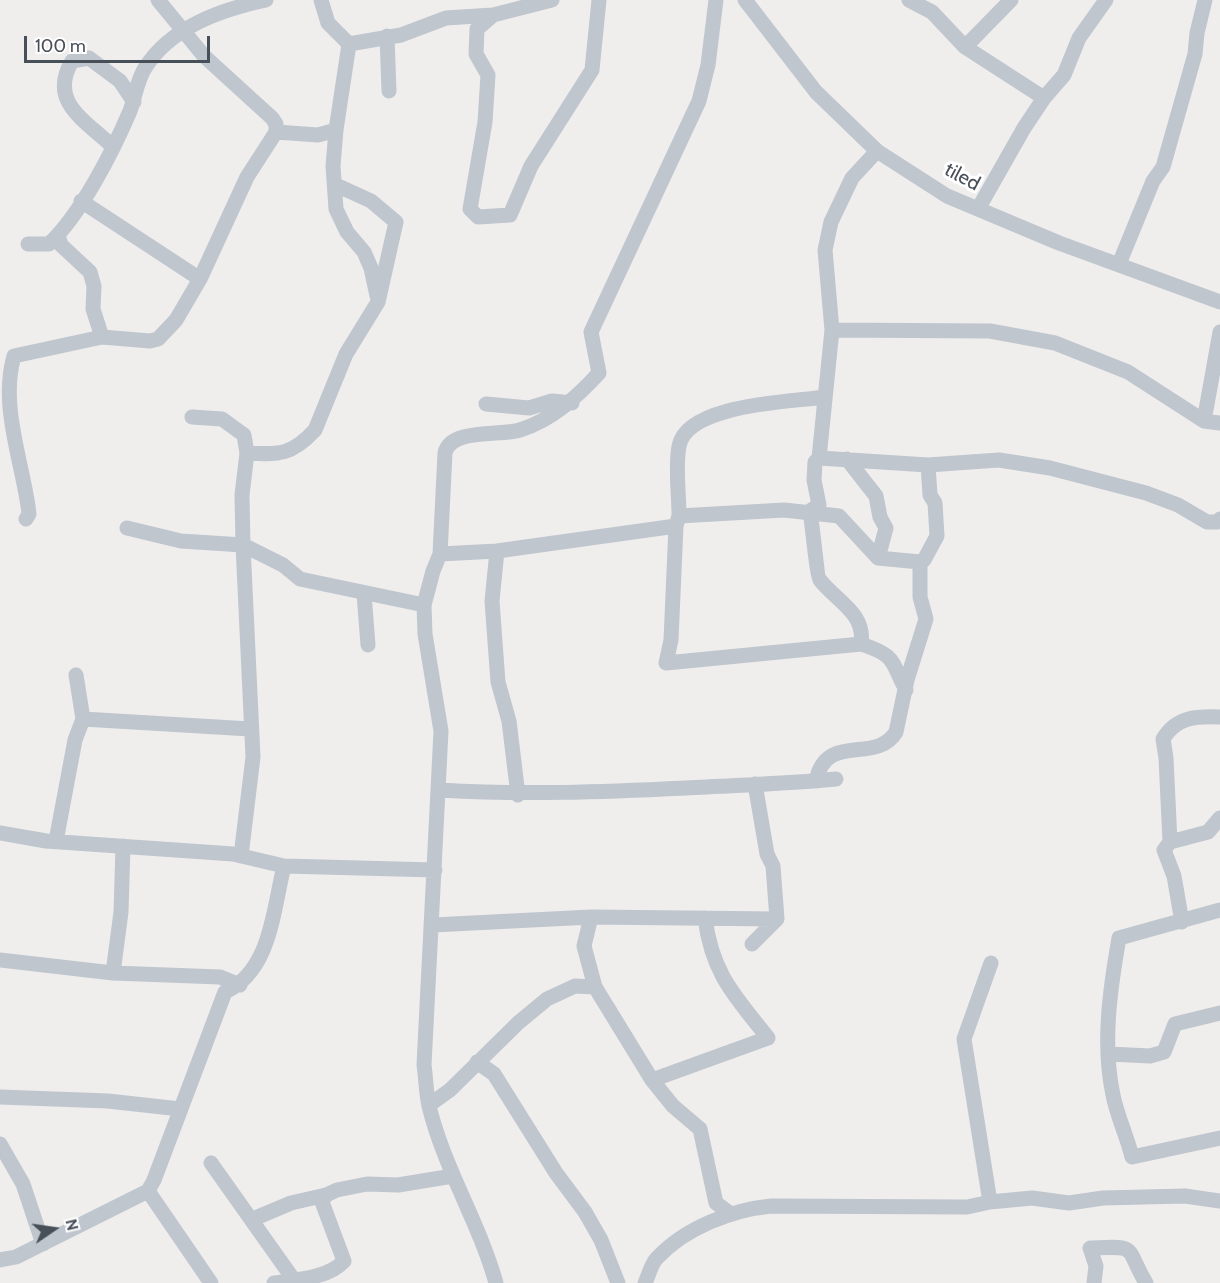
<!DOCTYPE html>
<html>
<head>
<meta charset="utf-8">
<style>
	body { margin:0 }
	#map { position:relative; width:1220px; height:1283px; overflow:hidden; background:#f0eded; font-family:Cabin,sans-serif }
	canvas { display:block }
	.north { position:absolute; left:24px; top:1199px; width:60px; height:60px; -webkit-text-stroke:4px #fff; paint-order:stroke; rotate:77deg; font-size:16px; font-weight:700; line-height:24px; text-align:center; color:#474f59 }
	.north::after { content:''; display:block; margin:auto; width:21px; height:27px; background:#474f59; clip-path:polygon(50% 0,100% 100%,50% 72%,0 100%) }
	.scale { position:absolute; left:24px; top:36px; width:186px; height:27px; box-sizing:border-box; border:3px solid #474f59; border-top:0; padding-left:8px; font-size:18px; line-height:21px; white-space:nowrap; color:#474f59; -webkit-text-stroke:4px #fff; paint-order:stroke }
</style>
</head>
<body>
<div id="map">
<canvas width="1220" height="1283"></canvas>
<div class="north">N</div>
<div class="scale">100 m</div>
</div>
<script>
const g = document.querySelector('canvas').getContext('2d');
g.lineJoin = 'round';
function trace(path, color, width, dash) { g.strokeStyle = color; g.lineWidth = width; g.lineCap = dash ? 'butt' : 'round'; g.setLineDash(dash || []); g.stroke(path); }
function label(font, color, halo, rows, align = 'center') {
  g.font = font + ' Cabin,sans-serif'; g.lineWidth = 6; g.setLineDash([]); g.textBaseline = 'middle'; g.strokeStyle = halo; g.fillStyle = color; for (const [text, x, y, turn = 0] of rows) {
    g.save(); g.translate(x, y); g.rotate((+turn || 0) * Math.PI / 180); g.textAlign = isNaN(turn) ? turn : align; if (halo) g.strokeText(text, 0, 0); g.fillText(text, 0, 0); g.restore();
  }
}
const minor = new Path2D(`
	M 321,0 L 328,23 L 349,44 L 336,130 L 333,166 L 336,209 L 347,232 L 364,252 L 371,268 L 377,296
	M 745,0 L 816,92 L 877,151 L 947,196 L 1059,243 L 1220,302
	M 909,0 L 932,12 L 965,47 L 1044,98
	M 493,15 L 477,29 L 476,54 L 488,75 L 485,122 L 470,209 L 478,217 L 510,215 L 531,166 L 592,70 L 599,0
	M 387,36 L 389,91
	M 349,44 L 401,35 L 446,18 L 493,15 L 552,0
	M 965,47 L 1011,0
	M 276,132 L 318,135 L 336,130
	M 112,146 C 85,120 48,102 72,61 L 89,58 L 120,81 L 134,102
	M 877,151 L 852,178 L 831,222 L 825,250 L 832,330 L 819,458 L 928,465 L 999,460 L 1050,468 L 1146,493 L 1178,505 L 1207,522 L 1217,522 L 1220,519
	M 81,201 L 200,279
	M 978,209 L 1024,128 L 1044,98 L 1064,75 L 1079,38 L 1106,0
	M 58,235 L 61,245 L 90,272 L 94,286 L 93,309 L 102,337
	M 28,244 L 49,244 C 81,214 113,151 130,111 C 135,98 137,80 145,68 C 171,27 220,10 266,0
	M 1119,264 L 1153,181 L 1163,167 L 1195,54 L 1197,33 L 1205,0
	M 832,330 L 990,331 L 1055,343 L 1128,372 L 1204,421 L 1220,423
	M 825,397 C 790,402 687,404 679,446 C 675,468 679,493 679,516 L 676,526 L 671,640 L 666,663 L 861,644 C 897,656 890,660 906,690
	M 486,404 L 529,408 L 552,401 L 572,403
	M 192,417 L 222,419 L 244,435 L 247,453
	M 1204,421 L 1220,332
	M 819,458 L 815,462 L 814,480 L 819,505 L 810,511 C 812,522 817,577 820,580 C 836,601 866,613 861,644
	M 847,459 L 876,496 L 880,517 L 886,528 L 878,558
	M 679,516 L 784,510 L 839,516 L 878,558
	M 26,519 L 29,514 L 28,506 C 21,458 0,404 14,356 L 102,337 L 150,341 L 158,339 L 176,320 L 200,279 L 247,177 L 276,132 L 276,124 L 272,118 L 204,56 L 158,0
	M 127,528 L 181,541 L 243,545 L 283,565 L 300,579 L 424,605
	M 497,551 L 492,601 L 498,682 L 509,721 L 518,795
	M 440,554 L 497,551 L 676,526
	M 878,558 L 920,562 L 924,560 L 937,536 L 935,503 L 930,495 L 928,465
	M 364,594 L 368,645
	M 83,719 L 250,729
	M 816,781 C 826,731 876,765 896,732 L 907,680 L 926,619 L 920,597 L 920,562
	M 440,790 C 522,795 603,792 686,788 C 736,785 786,784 836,779
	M 0,833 L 46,841 L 233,854 L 284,866 L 435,870
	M 56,841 L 75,740 L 83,719 L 76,675
	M 1170,842 L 1166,758 L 1163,739 C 1176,717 1196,716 1220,717
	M 241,856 L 253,757 L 243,545 L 242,495 L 247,453 C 279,455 292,455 315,430 L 346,354 L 378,302 L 396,222 L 371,201 L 336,185
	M 1220,910 L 1119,938 C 1110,989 1102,1044 1113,1095 C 1117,1116 1127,1136 1132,1157 L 1220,1138
	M 591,917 L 584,946 L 595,987 L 652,1080 L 673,1106 L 700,1129 L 716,1203 L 731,1214
	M 1182,922 L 1174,876 L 1164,850 L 1170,842 L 1208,832 L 1220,818
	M 433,925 L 591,917 L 777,919
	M 752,944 L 777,919 L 773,866 L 767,854 L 755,784
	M 0,960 L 113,973 L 220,977 L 240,985
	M 113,973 L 121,912 L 123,846
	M 1109,1054 L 1150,1056 L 1164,1052 L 1175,1024 L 1220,1013
	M 477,1062 L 494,1074 L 556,1173 L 585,1212 L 601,1240 L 618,1283
	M 652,1080 L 768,1038 C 735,996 712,974 705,918
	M 0,1097 L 108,1101 L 180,1109
	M 429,1105 L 450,1090 L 518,1023 L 547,999 L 575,986 L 595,987
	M 0,1144 L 23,1184 L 43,1244
	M 211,1163 L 294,1280
	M 148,1191 L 211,1283
	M 990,1202 L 964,1039 L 991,963
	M 253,1219 L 291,1203 L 326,1195 L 337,1190 L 367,1184 L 398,1185 L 453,1176
	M 0,1260 L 16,1257 L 148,1191 L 154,1180 L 225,992 C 271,971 273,910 284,866
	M 274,1283 C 296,1280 329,1278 344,1261 L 322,1202 L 326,1195
	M 496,1283 C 479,1222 444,1168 429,1106 C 426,1093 426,1079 424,1065 L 441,731 L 425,634 L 424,605 L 433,571 L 440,554 L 445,453 C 450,428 501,436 520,430 C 552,420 577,397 599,373 L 591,332 L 699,101 L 708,65 L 716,0
	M 645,1283 C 649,1275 651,1264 657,1258 C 685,1228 731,1210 771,1206 L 967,1207 L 990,1202 L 1032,1198 L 1069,1203 L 1103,1198 L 1185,1196 L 1220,1201
	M 1094,1283 L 1096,1266 L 1090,1248 C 1140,1246 1124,1246 1146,1283`);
const streetNames = [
	["tiled",962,177,28]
];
trace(minor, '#bfc6ce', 15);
label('20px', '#474f59', '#fff', streetNames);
</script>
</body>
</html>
